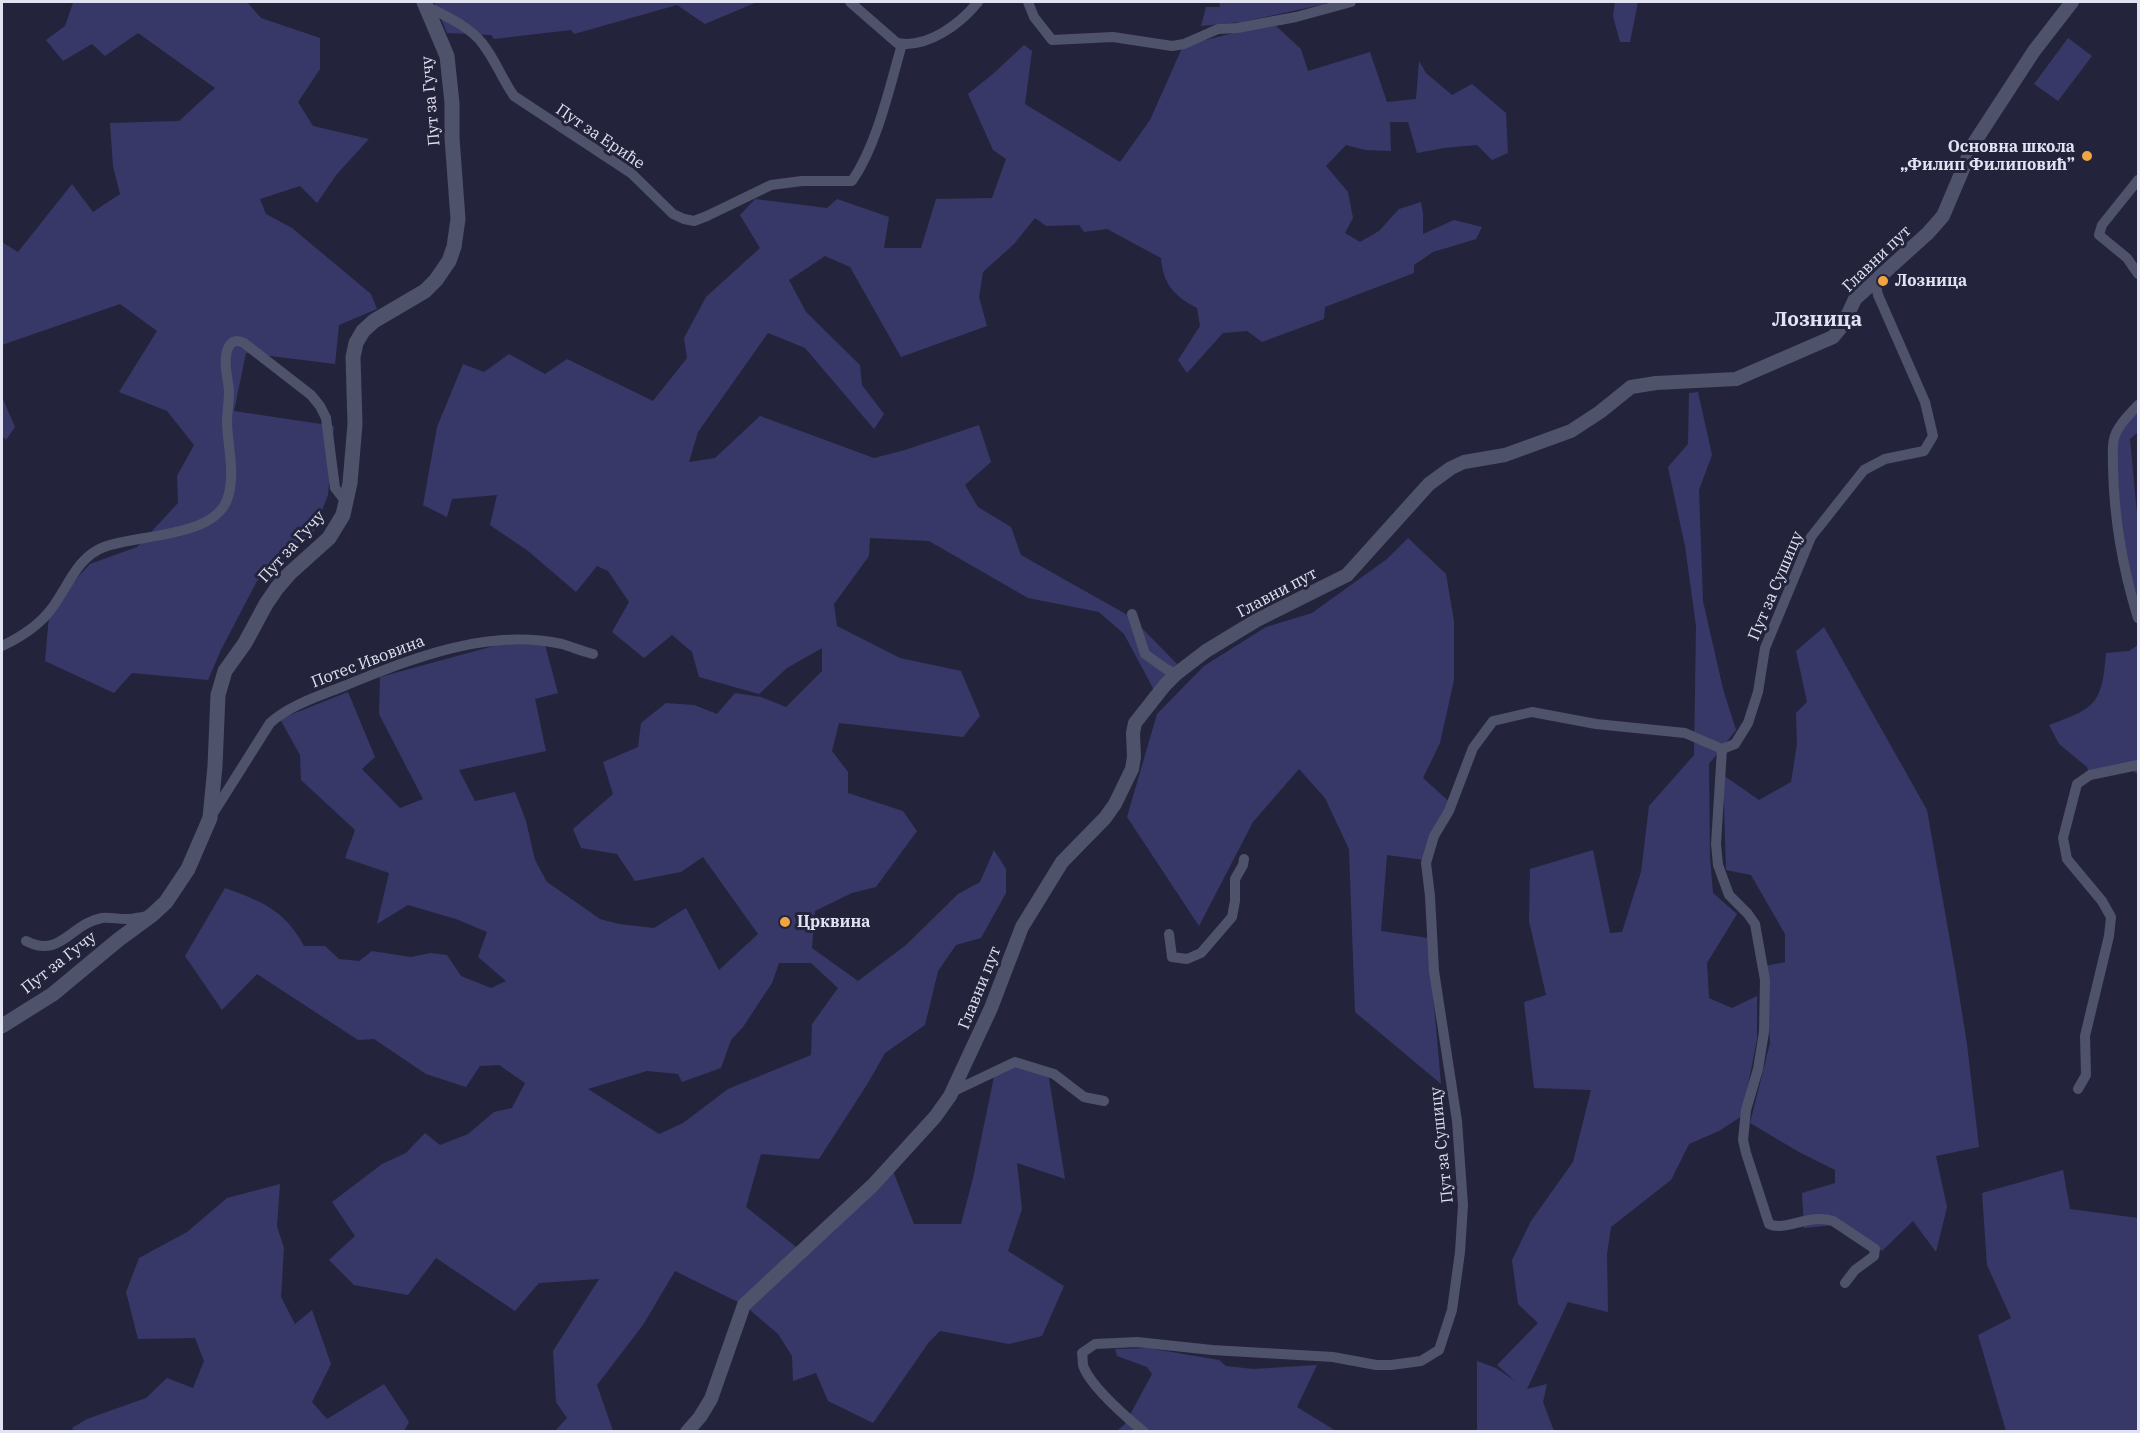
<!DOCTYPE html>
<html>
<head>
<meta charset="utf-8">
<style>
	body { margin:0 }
	#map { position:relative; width:2140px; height:1433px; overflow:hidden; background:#23243b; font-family:"IBM Plex Serif",serif }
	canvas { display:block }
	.frame { position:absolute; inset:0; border:3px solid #e1e3f2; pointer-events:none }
</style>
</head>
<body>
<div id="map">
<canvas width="2140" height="1433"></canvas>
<div class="frame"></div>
</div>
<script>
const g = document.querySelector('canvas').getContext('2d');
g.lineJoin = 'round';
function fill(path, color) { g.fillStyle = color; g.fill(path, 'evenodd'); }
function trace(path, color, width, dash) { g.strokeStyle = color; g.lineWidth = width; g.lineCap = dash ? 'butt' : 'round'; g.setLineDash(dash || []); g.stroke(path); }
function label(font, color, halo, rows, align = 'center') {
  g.font = font + ' "IBM Plex Serif",serif'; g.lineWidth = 6; g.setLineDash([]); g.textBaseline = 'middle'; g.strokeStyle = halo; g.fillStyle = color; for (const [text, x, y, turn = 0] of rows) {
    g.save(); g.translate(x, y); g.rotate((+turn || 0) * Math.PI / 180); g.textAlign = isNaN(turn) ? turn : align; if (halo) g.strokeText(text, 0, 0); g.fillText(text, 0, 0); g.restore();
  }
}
const green = new Path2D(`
	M 70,2 L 247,2 L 261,18 L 320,38 L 320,69 L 298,102 L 313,126 L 369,139 L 337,174 L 317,203 L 300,186 L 260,199 L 266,214 L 292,228 L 371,294 L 377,309 L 339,325 L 335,364 L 246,353 L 234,411 L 334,426 L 328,495 L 312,536 L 257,581 L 221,650 L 208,680 L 132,673 L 114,693 L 45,661 L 49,616 L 66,590 L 90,564 L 137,547 L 178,503 L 177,476 L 194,445 L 167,411 L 119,392 L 157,331 L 120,304 L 2,345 L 2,242 L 18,252 L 72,184 L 93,212 L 120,194 L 113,166 L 110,123 L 179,121 L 215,88 L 138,33 L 105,56 L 92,44 L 63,61 L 46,40 L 65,26 L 73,3 Z
	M 434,2 L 757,2 L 705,24 L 677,5 L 574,34 L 571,30 L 494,39 L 491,35 L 447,33 Z
	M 1219,2 L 1324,2 L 1325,4 L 1242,22 L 1201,26 L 1206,7 L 1220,7 Z
	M 1615,2 L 1638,2 L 1630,42 L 1620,42 L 1613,16 Z
	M 1276,26 L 1301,49 L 1308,71 L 1370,52 L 1387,102 L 1416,99 L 1419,61 L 1426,73 L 1452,95 L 1472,84 L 1506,113 L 1508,153 L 1492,160 L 1477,145 L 1444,148 L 1417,153 L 1408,122 L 1390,122 L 1391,151 L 1365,150 L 1346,145 L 1326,166 L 1348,192 L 1353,218 L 1345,233 L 1360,242 L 1379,231 L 1399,209 L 1421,202 L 1423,214 L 1423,234 L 1454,220 L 1482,227 L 1476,239 L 1433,252 L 1414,265 L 1414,273 L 1325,307 L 1324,319 L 1262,342 L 1247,331 L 1223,333 L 1187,373 L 1178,360 L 1200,326 L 1197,308 C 1174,296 1163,284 1161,258 L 1107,229 L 1084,232 L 1079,225 L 1046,226 L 1035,218 L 1014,244 L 983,272 L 979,297 L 987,326 L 901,357 L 850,267 L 825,256 L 789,280 L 806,312 L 860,365 L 862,385 L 884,414 L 874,429 L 805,348 L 768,333 L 698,432 L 689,462 L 715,458 L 760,416 L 874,458 L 905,450 L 979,425 L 991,462 L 965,485 L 978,507 L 1011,527 L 1021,555 L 1131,617 L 1177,664 L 1155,692 L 1124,634 L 1099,612 L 1028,598 L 929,541 L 870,538 L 869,556 L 834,604 L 837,626 L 900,658 L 961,671 L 980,716 L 963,737 L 839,723 L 832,751 L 848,772 L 848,793 L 903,811 L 917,831 L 876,887 L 852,893 L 815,911 L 812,948 L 858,981 L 906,945 L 958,894 L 980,882 L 994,850 L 1006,869 L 1006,893 L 981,938 L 956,945 L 938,971 L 925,1025 L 885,1053 L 868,1083 L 819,1159 L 761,1154 L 746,1207 L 800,1250 L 891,1166 L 914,1224 L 961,1224 L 973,1178 L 995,1072 L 1015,1062 L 1048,1072 L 1065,1179 L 1017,1163 L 1022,1209 L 1008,1251 L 1064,1286 L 1042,1336 L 1009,1344 L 940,1331 L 929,1342 L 873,1423 L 828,1401 L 816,1373 L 793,1381 L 792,1356 L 778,1334 L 744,1305 L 675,1271 L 643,1325 L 597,1385 L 613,1431 L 555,1431 L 567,1418 L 556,1402 L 553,1351 L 599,1279 L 539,1283 L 515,1311 L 436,1258 L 408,1295 L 354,1285 L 329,1260 L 355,1236 L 332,1202 L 382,1164 L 406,1153 L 425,1133 L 440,1145 L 468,1134 L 494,1112 L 512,1108 L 525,1083 L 499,1065 L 480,1066 L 466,1087 L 426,1074 L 374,1039 L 358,1040 L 257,974 L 222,1010 L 185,956 L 225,888 C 261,901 285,910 304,946 L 325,946 L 339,959 L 359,961 L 372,951 L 411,957 L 430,953 L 447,955 L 461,976 L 491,988 L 506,981 L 478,957 L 487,932 L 456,919 L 408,905 L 377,924 L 389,873 L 345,858 L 355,830 L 301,780 L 300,755 L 280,719 L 348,692 L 375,757 L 362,769 L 400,808 L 423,799 L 379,714 L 380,677 L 501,644 L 545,645 L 558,693 L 535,699 L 546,751 L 459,770 L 475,801 L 515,792 L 526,821 L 535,860 L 547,882 L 600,919 L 619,924 L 654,928 L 686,908 L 719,970 L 758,934 L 703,857 L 681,872 L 635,881 L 617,854 L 581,848 L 573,829 L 613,794 L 603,762 L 638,747 L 641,723 L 666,703 L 694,705 L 717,714 L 735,693 L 761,697 L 786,707 L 822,671 L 822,648 L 787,668 L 759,694 L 699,677 L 692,652 L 672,635 L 644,658 L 612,632 L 629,602 L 608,571 L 597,566 L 576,592 L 528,551 L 490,525 L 497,495 L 452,499 L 447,517 L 423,505 L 437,427 L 463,364 L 484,372 L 509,354 L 545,374 L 567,359 L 653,401 L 687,358 L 684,338 L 706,297 L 760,248 L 740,215 L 755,199 L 827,208 L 837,199 L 889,217 L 884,248 L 921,248 L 936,199 L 992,198 L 1006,159 L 993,150 L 968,94 L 994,73 L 1024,45 L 1032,51 L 1025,104 L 1120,162 L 1150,120 L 1183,46 L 1241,31 ZM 779,963 L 811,963 L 838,988 L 812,1024 L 811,1055 L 728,1089 L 683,1123 L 659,1134 L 588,1089 L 647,1071 L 678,1074 L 682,1082 L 721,1068 L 731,1040 L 743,1027 L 772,983 Z
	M 2068,38 L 2092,56 L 2058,101 L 2034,84 Z
	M 1698,392 L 1712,455 L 1699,490 L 1703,601 L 1723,689 L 1736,730 L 1709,764 L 1710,857 L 1713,893 L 1737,914 L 1707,963 L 1709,998 L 1732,1008 L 1757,996 L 1757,1039 L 1742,1116 L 1719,1131 L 1689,1144 L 1671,1180 L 1611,1227 L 1607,1254 L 1608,1312 L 1568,1302 L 1527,1389 L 1547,1384 L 1543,1402 L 1554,1431 L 1477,1432 L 1477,1361 L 1496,1368 L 1515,1381 L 1497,1365 L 1538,1323 L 1518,1304 L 1512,1260 L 1531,1221 L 1573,1162 L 1591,1090 L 1534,1088 L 1524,1002 L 1546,995 L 1529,921 L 1530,869 L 1593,850 L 1610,933 L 1622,932 L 1641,872 L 1649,806 L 1694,755 L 1696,626 L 1685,546 L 1668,467 L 1688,444 L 1689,393 Z
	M 2,397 L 15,427 L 6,440 L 2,436 Z
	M 2138,406 L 2138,432 L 2130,439 L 2138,524 L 2138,618 L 2131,594 L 2113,461 L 2124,421 Z
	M 1408,538 L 1446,574 L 1454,621 L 1454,680 L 1440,743 L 1423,778 L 1454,806 L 1424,860 L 1387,855 L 1381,931 L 1428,938 L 1441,1084 L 1355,1012 L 1349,849 L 1325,798 L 1299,769 L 1253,822 L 1199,926 L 1127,817 L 1157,714 L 1204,666 L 1266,627 L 1312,613 L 1387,559 Z
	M 1824,627 L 1927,810 L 1955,969 L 1967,1044 L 1979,1147 L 1936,1156 L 1947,1207 L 1936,1252 L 1913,1221 L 1882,1251 L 1844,1224 L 1804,1228 L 1802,1193 L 1835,1183 L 1835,1170 L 1799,1152 L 1750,1123 L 1770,1043 L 1765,966 L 1785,962 L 1785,934 L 1751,875 L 1726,870 L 1723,775 L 1759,800 L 1791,782 L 1797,744 L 1796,713 L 1807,702 L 1796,651 Z
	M 2138,645 L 2138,775 L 2127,766 L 2090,775 L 2087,767 L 2059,744 L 2049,725 C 2096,708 2102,704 2106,653 L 2129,651 Z
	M 2063,1170 L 2070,1209 L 2138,1218 L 2138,1431 L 2006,1431 L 1978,1335 L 2011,1318 L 1987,1265 L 1982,1193 Z
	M 280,1184 L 277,1226 L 284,1248 L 281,1297 L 295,1324 L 312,1310 L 331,1364 L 312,1402 L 327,1419 L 384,1384 L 409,1422 L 404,1431 L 74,1431 L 72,1428 L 87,1419 L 146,1398 L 167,1378 L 193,1388 L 204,1361 L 195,1338 L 138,1339 L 126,1292 L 139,1258 L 187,1232 L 227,1198 Z
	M 1148,1348 L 1219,1360 L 1226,1366 L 1253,1369 L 1317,1365 L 1297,1407 L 1336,1431 L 1117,1431 L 1125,1424 L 1152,1374 L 1147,1367 L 1117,1356 L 1115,1349 Z`);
const minor = new Path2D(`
	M 850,2 L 897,43 C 927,49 960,24 978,2
	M 1028,2 L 1034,17 L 1052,40 L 1113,37 L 1172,46 L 1184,44 L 1218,29 L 1237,28 L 1296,17 L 1351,2
	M 426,6 C 445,16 469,26 482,43 C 495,59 502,79 514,96 L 631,173 L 673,214 L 684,219 L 694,221 L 707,216 L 771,185 L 802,181 L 852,181 C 877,145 890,86 902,44
	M 2138,180 L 2102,225 L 2099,235 L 2127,258 L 2138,274
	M 2138,405 C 2129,415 2117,426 2114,439 C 2112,447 2113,458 2113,467 C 2114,518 2123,570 2138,618
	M 1132,614 L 1145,654 L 1166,669 L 1176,674
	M 2,646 C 21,637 39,626 52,608 C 68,587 77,557 104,547 C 138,534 212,538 227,500 C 236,475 228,449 227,423 C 227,413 229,402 229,391 C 228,378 222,359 229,346 C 233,340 238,340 244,343 L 311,395 L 320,406 L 326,418 L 335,488 L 346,502
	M 1722,749 L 1716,844 L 1718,865 L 1729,895 L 1748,914 L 1755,924 L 1765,980 L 1764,1032 L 1758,1069 L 1746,1110 L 1743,1140 L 1746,1153 L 1769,1224 C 1785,1232 1809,1213 1833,1221 L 1875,1249 L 1874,1256 L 1855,1270 L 1845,1283
	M 212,815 L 270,723 C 290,705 319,696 344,686 C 413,658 486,628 562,644 C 572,647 582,651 593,654
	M 1169,934 L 1172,957 L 1187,959 L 1201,953 L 1232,917 L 1235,901 L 1235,879 L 1243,865 L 1244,859
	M 26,941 C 61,959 71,923 102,918 C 109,917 118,919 125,919 C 133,919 141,917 148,916
	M 2078,1089 L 2086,1075 L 2085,1036 L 2109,936 L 2111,917 L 2102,901 L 2067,859 L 2063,838 L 2077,784 L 2090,775 L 2138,765
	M 954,1091 L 1015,1062 L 1054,1074 L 1084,1097 L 1104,1101
	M 1144,1432 C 1126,1417 1093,1389 1084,1368 C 1082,1364 1083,1357 1082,1353 L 1095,1344 L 1137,1342 L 1212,1350 L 1333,1357 L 1376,1365 L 1391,1365 L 1421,1361 L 1439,1350 L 1452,1310 L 1460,1252 L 1463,1205 L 1457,1121 L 1434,971 L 1430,896 L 1426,863 L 1434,836 L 1449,811 L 1473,748 L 1493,721 L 1532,712 L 1596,724 L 1685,733 L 1722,749 L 1735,744 L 1748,723 L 1758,692 L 1765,648 L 1811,537 L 1864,470 L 1885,459 L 1924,451 L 1933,436 L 1925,402 L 1878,295 L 1876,286 L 1878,280`);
const tertiary = new Path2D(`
	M 687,1432 L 700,1417 L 711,1399 L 744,1305 L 873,1185 L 935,1117 L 950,1096 L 991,1008 L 1022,927 L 1062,862 L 1105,818 L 1115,804 L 1132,769 L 1134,757 L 1133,733 L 1135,723 L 1165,685 L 1176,674 L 1206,651 L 1257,620 L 1347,575 L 1429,484 L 1451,468 L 1464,462 L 1505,455 L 1571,431 L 1600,412 L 1631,387 L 1656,383 L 1736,379 L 1833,337 L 1843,325 L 1855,299 L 1928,233 L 1943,216 L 1974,143 L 2034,51 L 2072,2`);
const secondary = new Path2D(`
	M 2,1026 L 53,994 L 118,940 L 152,915 L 166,902 L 188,869 L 210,818 L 215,766 L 218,695 L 225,671 L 245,643 L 266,604 L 277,588 L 289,574 L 329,538 L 343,515 L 350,483 L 355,424 L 353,357 L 356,343 L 363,331 L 374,321 L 425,291 L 436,280 L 449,261 L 454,247 L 458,219 L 452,138 L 452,103 L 447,56 L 424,2`);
const markers = [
	[2087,156,6,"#f1a540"],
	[1883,281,6,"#f1a540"],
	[785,922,6,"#f1a540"]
];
const streetNames = [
	["Пут за Гучу",431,101,-95],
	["Пут за Ериће",600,137,34],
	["Главни пут",1877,259,-44],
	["Пут за Гучу",292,547,-48],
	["Пут за Сушицу",1776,586,-67],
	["Главни пут",1277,593,-28],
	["Потес Ивовина",368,662,-21],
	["Пут за Гучу",59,963,-38],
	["Главни пут",980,988,-68],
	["Пут за Сушицу",1442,1145,-96]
];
const poiNames = [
	["Основна школа",2075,147,"right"],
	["„Филип Филиповић”",2075,165,"right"],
	["Лозница",1895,281],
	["Црквина",797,922]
];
const quarterNames = [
	["Лозница",1817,320]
];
fill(green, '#373868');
trace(minor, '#4f526b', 10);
trace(tertiary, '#4f526b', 14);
trace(secondary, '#4f526b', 15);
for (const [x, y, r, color] of markers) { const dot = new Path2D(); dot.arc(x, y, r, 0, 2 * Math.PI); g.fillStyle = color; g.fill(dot); trace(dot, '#23243b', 2); }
label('16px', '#e1e3f2', '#23243b', streetNames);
label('bold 16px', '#e1e3f2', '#23243b', poiNames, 'left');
label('bold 20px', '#e1e3f2', '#23243b', quarterNames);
</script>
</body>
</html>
